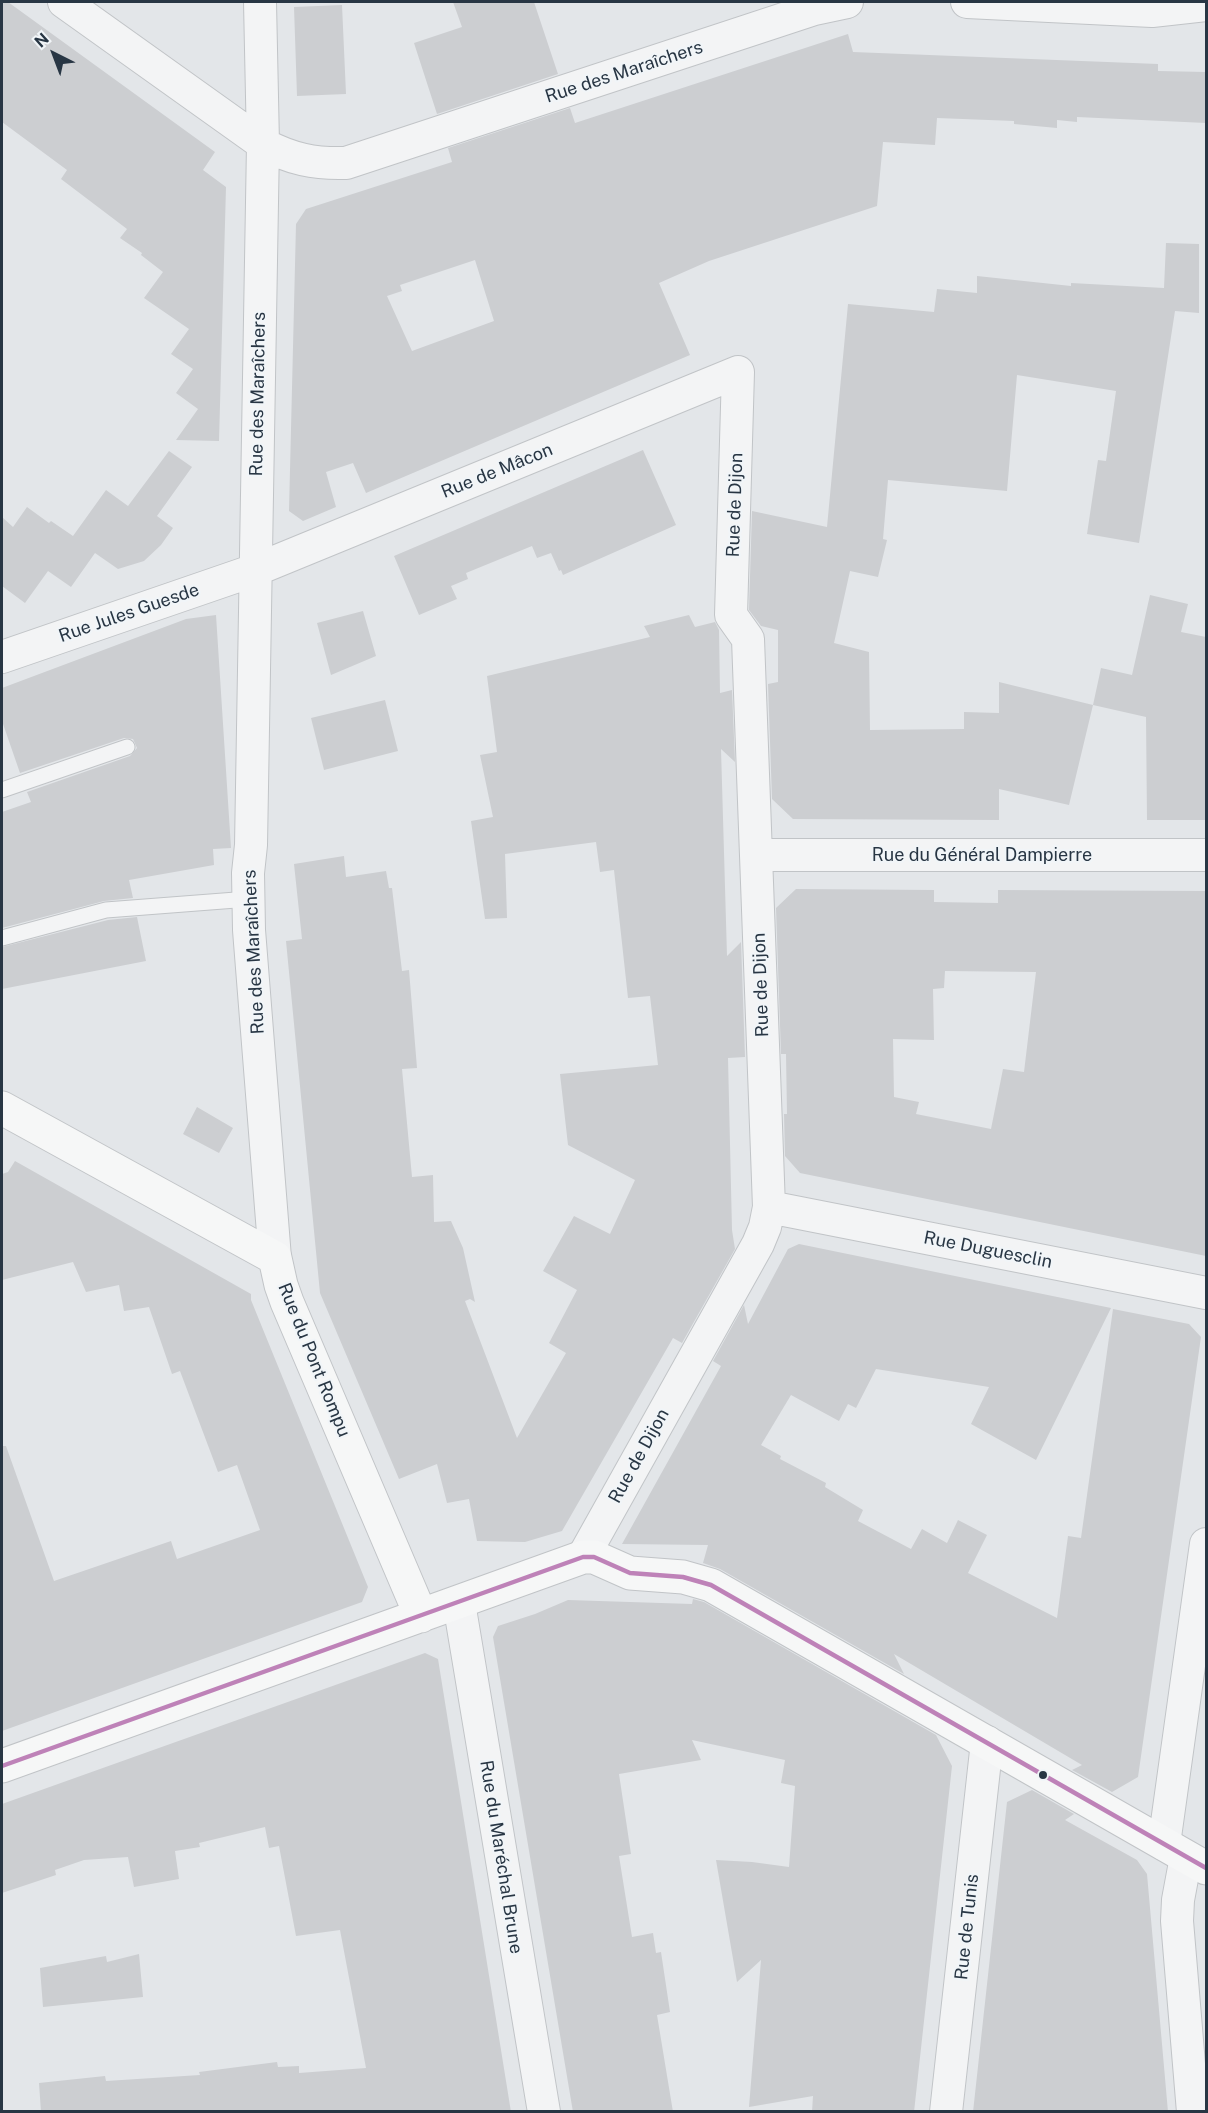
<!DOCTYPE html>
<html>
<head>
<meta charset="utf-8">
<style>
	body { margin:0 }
	#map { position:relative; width:1208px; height:2113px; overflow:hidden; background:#e3e6e9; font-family:"Public Sans",sans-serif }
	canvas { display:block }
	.frame { position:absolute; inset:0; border:3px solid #283644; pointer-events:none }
	.north { position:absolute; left:24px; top:24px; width:60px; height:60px; -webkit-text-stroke:4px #f1f5f8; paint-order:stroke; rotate:318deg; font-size:16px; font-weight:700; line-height:24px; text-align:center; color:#283644 }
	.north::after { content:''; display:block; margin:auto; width:21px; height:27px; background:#283644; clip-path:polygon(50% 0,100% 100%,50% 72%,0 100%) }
</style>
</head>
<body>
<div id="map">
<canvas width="1208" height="2113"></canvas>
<div class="frame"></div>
<div class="north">N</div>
</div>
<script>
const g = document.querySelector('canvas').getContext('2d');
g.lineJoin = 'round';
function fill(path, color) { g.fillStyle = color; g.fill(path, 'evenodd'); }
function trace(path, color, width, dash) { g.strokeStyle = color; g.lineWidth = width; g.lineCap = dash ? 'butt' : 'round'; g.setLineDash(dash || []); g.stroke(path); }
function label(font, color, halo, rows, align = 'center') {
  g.font = font + ' "Public Sans",sans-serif'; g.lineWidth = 4.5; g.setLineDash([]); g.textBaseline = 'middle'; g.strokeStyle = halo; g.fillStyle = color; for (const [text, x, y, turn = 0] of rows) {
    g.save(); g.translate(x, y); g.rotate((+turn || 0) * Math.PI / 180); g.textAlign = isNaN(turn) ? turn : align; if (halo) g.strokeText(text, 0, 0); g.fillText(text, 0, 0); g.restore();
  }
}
const building = new Path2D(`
	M 2,2 L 8,2 L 215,152 L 203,170 L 226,187 L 219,441 L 176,440 L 198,409 L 176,393 L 193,369 L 171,354 L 189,329 L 144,298 L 163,272 L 141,255 L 142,253 L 120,238 L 127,229 L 61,179 L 67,170 L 2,122 Z
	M 453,2 L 534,2 L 558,74 L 437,114 L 414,43 L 462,27 Z
	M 342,5 L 346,94 L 297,96 L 294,7 Z
	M 848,34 L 853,52 L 1158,64 L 1158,71 L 1206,72 L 1206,123 L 1077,117 L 1077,122 L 1057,120 L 1057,128 L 1014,124 L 1014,121 L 937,118 L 935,145 L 883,142 L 877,206 L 709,261 L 659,283 L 690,355 L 366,493 L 353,463 L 326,472 L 336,507 L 303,521 L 289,511 L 296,224 L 306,209 L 452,162 L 448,148 L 570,108 L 575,123 ZM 475,260 L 494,321 L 412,351 L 387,296 L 402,291 L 400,285 Z
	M 1166,243 L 1199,244 L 1199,313 L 1175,311 L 1139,543 L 1087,534 L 1098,460 L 1106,461 L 1116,391 L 1017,375 L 1007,491 L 888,480 L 883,539 L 887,540 L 878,577 L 850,571 L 834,643 L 869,652 L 870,730 L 964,729 L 964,712 L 999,713 L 999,682 L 1093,705 L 1069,805 L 999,789 L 999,820 L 793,819 L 772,799 L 768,684 L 778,682 L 778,630 L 761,626 L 749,610 L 752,511 L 827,527 L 848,304 L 934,312 L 937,289 L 977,293 L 977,276 L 1071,286 L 1071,283 L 1164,288 Z
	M 643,450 L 676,525 L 563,575 L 561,570 L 559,571 L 551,553 L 537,558 L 532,546 L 466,573 L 468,579 L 451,586 L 457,599 L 419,615 L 394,556 Z
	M 169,451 L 192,467 L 157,516 L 173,528 L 161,545 L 144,561 L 118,569 L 95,553 L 71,587 L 48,571 L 25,603 L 2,586 L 2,517 L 13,527 L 27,507 L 49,523 L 51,521 L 73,536 L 106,490 L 128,506 Z
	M 1150,595 L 1188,604 L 1181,632 L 1206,637 L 1206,820 L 1147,820 L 1146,717 L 1093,705 L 1101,668 L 1132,675 Z
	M 363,611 L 376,656 L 331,675 L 317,623 Z
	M 216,615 L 231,848 L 213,849 L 214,865 L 129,880 L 133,898 L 104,901 L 2,928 L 2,812 L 31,802 L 27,792 L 130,756 L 137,748 L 133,739 L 124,738 L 20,773 L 2,721 L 2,688 L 186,619 Z
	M 689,615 L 695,627 L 715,622 L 719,630 L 720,693 L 732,690 L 735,762 L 721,749 L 727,956 L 741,942 L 745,1057 L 728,1058 L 732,1230 L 735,1249 L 682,1343 L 673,1338 L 562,1531 L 525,1542 L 477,1541 L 469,1499 L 447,1503 L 437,1464 L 399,1479 L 320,1293 L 286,941 L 302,939 L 294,864 L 344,856 L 346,877 L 386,871 L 389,888 L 392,888 L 402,971 L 409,970 L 417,1068 L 402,1069 L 412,1177 L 433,1175 L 434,1222 L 451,1221 L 463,1248 L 475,1302 L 470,1299 L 465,1301 L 517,1438 L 566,1353 L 549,1343 L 577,1290 L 543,1271 L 574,1216 L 610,1234 L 635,1180 L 568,1145 L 560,1074 L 658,1065 L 650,996 L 628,998 L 614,870 L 600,872 L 596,842 L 505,854 L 507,918 L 485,919 L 471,821 L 493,817 L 480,755 L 497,752 L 487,676 L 650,637 L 644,626 Z
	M 385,700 L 398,751 L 324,770 L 311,718 Z
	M 796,889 L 934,890 L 934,902 L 998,903 L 998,890 L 1206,891 L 1206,1256 L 800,1173 L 785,1156 L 784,1114 L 787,1114 L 786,1054 L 781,1054 L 776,908 ZM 945,971 L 1036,972 L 1024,1072 L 1003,1069 L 991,1129 L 916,1114 L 919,1102 L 894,1097 L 893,1039 L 934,1040 L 933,989 L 944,988 Z
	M 137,917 L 146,961 L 2,989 L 2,947 L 108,920 Z
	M 197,1107 L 233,1128 L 219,1153 L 183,1134 Z
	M 15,1161 L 251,1294 L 251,1300 L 368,1587 L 362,1602 L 2,1731 L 2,1446 L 6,1446 L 54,1581 L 171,1541 L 177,1559 L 260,1530 L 237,1465 L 218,1472 L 180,1371 L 172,1374 L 149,1307 L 124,1311 L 119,1285 L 86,1292 L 73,1262 L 2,1280 L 2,1174 L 8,1172 Z
	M 799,1244 L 1111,1308 L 1036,1460 L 971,1424 L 989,1387 L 876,1369 L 856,1408 L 848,1404 L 839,1421 L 791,1395 L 761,1445 L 781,1456 L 780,1459 L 826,1483 L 825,1487 L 863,1510 L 858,1521 L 911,1549 L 922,1529 L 947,1543 L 958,1520 L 987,1535 L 968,1573 L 1057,1618 L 1068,1536 L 1081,1538 L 1113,1309 L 1189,1324 L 1201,1337 L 1138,1777 L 1112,1792 L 1072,1770 L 1082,1765 L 894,1654 L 904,1674 L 720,1569 L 703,1563 L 708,1545 L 622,1544 L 721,1366 L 713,1361 L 744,1305 L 748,1324 L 788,1249 Z
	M 693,1599 L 704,1602 L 936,1735 L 952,1766 L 914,2112 L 812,2112 L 813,2096 L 749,2107 L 761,1960 L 737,1982 L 716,1860 L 752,1862 L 789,1867 L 795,1786 L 781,1783 L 785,1760 L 692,1740 L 701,1760 L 619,1774 L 631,1854 L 619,1856 L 632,1937 L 653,1933 L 656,1953 L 661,1952 L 670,2012 L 657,2015 L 673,2112 L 573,2112 L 493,1637 L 498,1626 L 535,1614 L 568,1600 L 692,1604 Z
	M 425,1653 L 438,1659 L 511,2112 L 41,2112 L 39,2083 L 105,2076 L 106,2081 L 200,2075 L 199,2072 L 277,2062 L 278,2067 L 299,2066 L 299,2073 L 366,2068 L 340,1930 L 296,1936 L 279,1846 L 269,1848 L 265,1827 L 199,1843 L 200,1847 L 175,1851 L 179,1879 L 134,1887 L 128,1857 L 84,1860 L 55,1870 L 56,1875 L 2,1893 L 2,1804 Z
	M 1032,1790 L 1074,1814 L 1065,1820 L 1137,1860 L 1147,1874 L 1168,2112 L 973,2112 L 1007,1802 Z
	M 139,1954 L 143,1997 L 43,2007 L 40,1968 L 106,1956 L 107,1962 Z`);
const lane = new Path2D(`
	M 2,790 L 127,747
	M 2,938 L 106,910 L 249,899`);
const street = new Path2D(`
	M 64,2 L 263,144 C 291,159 314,164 346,163 L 814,9 L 847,2
	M 260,2 L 263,144 L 251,845 L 248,873 L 249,930 L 275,1258
	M 967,2 L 1152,11 L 1206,5
	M 2,657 L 255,570 L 738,372 L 731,615 L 748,639 L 769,1207 L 765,1227 L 758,1244 L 583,1557
	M 757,855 L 1206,855
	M 769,1207 L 1206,1293
	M 459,1603 L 544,2112
	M 1164,1844 L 1206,1544
	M 1186,1857 L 1178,1900 L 1177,1921 L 1193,2112
	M 946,2112 L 987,1742`);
const secondary = new Path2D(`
	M 2,1108 L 275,1258 L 281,1285 L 287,1302 L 421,1616
	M 2,1766 L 583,1557 L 594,1557 L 630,1573 L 683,1577 L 711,1585 L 1206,1868`);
const bus1 = new Path2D(`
	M 2,1766 L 583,1557 L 594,1557 L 630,1573 L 683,1577 L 711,1585 L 1206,1868`);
const markers = [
	[1043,1775,5,"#283644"]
];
const streetNames = [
	["Rue des Maraîchers",624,72,-18],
	["Rue des Maraîchers",258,394,-89],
	["Rue de Mâcon",497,471,-22],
	["Rue de Dijon",735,505,-88],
	["Rue Jules Guesde",129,613,-19],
	["Rue du Général Dampierre",982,855],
	["Rue des Maraîchers",254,952,-93],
	["Rue de Dijon",761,985,-92],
	["Rue Duguesclin",988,1250,11],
	["Rue du Pont Rompu",314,1360,68],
	["Rue de Dijon",639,1456,-61],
	["Rue du Maréchal Brune",501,1857,81],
	["Rue de Tunis",967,1927,-84]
];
fill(building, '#ccced1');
trace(lane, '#c1c4c7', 17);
trace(street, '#c1c4c7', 34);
trace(secondary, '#c1c4c7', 35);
trace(lane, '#f3f4f5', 15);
trace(street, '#f3f4f5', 32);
trace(secondary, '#f6f7f7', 33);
trace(bus1, '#be82b8', 4.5);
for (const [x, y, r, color] of markers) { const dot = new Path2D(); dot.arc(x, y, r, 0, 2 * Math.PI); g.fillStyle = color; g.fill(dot); trace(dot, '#f1f5f8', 2); }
label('18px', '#283644', '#f1f5f8', streetNames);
</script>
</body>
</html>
